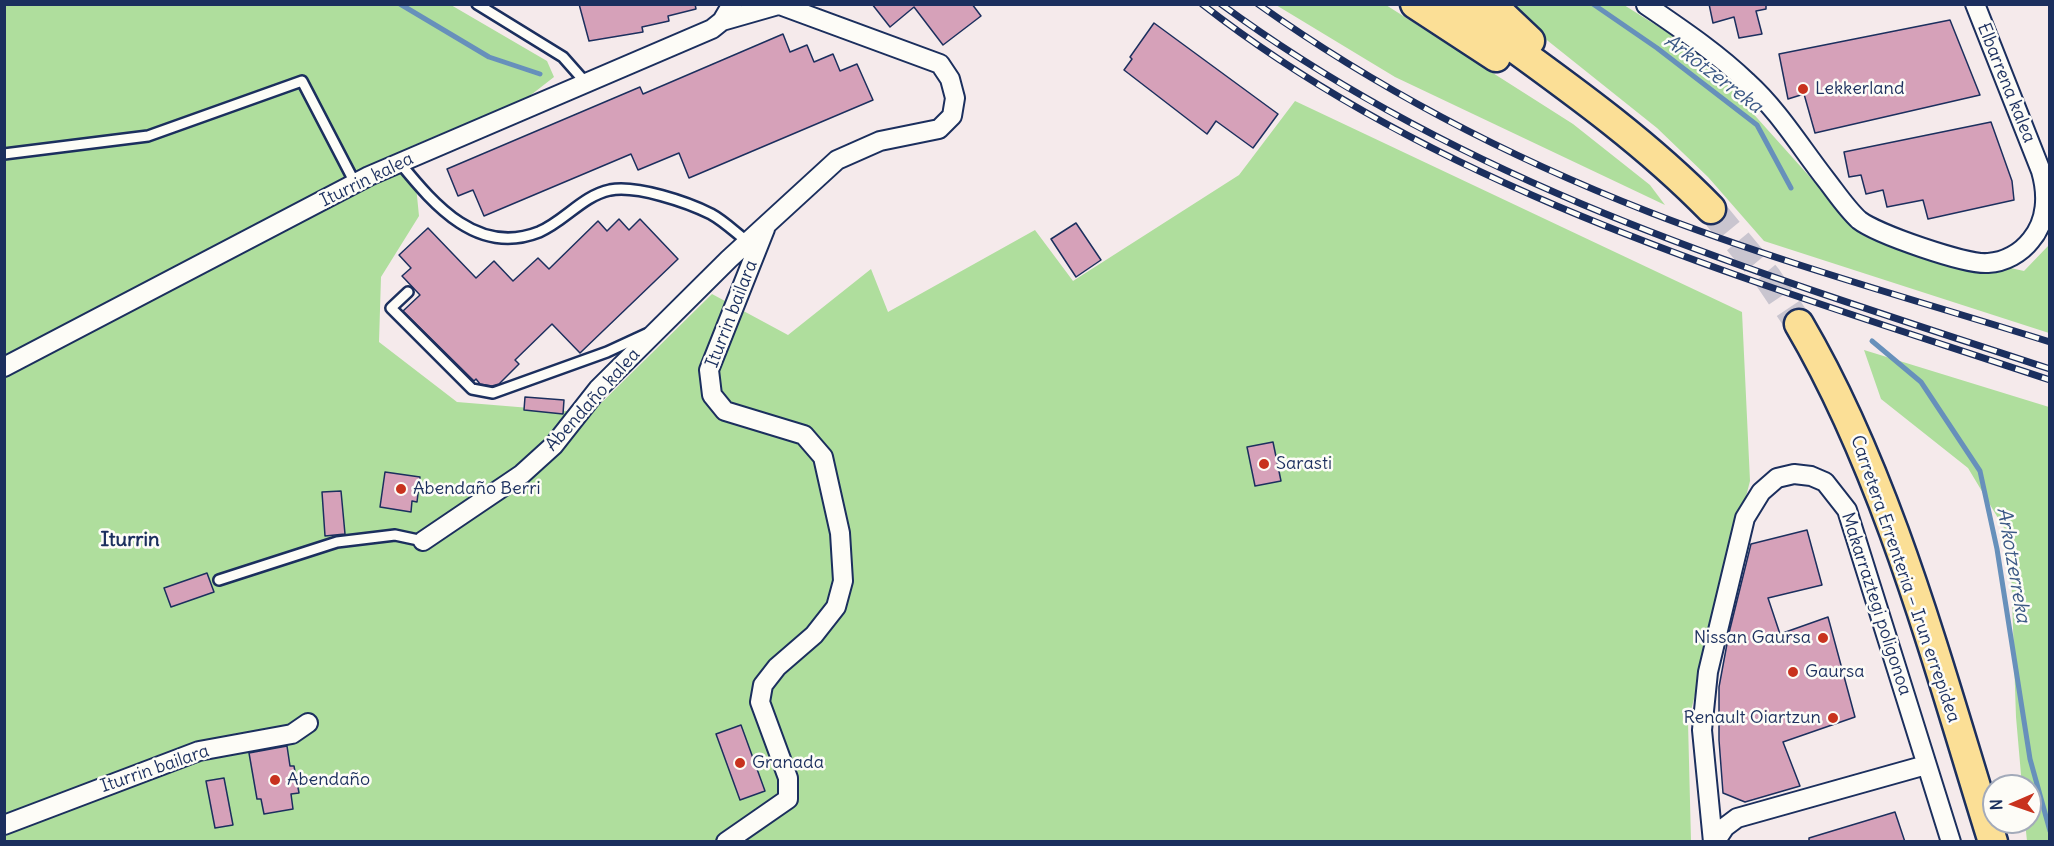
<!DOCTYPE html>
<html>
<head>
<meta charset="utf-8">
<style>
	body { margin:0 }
	#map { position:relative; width:2054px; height:846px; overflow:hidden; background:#f5eaeb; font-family:Delius,sans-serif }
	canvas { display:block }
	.frame { position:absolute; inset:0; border:6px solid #1b2f5e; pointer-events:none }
	.north { position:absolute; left:1982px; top:774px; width:60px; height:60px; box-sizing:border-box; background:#fdfcf7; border:2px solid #a3aaba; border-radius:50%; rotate:268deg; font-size:16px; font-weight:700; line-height:24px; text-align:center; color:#1b2f5e }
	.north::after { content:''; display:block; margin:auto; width:21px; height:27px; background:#c8321e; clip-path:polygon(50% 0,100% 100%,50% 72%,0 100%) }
</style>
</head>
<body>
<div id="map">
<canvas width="2054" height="846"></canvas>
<div class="frame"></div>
<div class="north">N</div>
</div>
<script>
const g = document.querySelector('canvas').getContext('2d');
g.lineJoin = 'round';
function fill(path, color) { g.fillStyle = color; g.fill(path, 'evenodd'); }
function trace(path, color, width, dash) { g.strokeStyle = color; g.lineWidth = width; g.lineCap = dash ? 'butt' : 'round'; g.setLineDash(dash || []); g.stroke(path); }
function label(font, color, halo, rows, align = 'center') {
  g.font = font + ' Delius,sans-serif'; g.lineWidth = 5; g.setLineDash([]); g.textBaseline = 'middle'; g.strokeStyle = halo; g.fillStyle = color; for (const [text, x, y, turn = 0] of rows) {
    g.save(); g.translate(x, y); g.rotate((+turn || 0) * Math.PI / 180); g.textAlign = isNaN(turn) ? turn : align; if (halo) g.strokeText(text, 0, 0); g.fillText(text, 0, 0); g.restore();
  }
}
const green = new Path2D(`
	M 5,5 L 451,5 L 547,61 L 554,77 L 527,98 L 412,146 L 419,216 L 381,277 L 379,342 L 457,402 L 591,413 L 712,294 L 788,335 L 871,269 L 888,312 L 1035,230 L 1073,281 L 1239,175 L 1295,101 L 1742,312 L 1750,481 L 1688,722 L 1691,841 L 5,841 Z
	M 1276,5 L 1386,5 L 1573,124 L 1650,185 L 1665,205 L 1395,77 Z
	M 1503,5 L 1624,5 L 1697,51 L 1862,235 L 2024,271 L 2049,245 L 2049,333 L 1764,241 L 1708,177 L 1657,128 Z
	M 1864,350 L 2049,407 L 2049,841 L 2027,841 L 2025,822 L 2030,822 L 2030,786 L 2022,786 L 2016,717 L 2010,538 L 1968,468 L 1881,399 Z`);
const stream = new Path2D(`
	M 400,4 L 489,57 L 540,74
	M 1593,4 L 1657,48 L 1757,125 L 1791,188
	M 1872,341 L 1921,382 L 1980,471 L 1997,549 L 2030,759 L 2050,831`);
const building = new Path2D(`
	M 579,4 L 695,4 L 696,9 L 668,16 L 669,21 L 642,27 L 643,32 L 589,41 Z
	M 872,4 L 972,4 L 981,16 L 943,45 L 914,7 L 890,27 Z
	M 1709,4 L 1766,4 L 1766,9 L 1756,11 L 1762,34 L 1739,38 L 1734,17 L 1713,23 Z
	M 1950,20 L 1980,95 L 1815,133 L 1804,94 L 1788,99 L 1779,54 Z
	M 1154,23 L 1278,114 L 1253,148 L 1216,121 L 1207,134 L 1124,70 L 1132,59 L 1130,57 Z
	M 783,34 L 790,52 L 807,45 L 814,62 L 833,54 L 840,71 L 857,64 L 873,100 L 689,178 L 679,153 L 638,170 L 631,154 L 484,216 L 473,190 L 458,196 L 447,169 L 640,87 L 643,94 Z
	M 1991,122 L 2012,181 L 2014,200 L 1928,219 L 1923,200 L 1887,207 L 1883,190 L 1866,194 L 1861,175 L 1849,177 L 1844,152 Z
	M 619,219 L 629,230 L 640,219 L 678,259 L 580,353 L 552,324 L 515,360 L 519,364 L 499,384 L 492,386 L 480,384 L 476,379 L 474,381 L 403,311 L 420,295 L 402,276 L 411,268 L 399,255 L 428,228 L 476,278 L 494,261 L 513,281 L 538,258 L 549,269 L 598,221 L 607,231 Z
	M 1076,223 L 1101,260 L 1076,277 L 1051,239 Z
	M 525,397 L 564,400 L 563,414 L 524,410 Z
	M 1273,442 L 1281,481 L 1255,486 L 1247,447 Z
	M 385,472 L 420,477 L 417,502 L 412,501 L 411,512 L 380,507 Z
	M 341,491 L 345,534 L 325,536 L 322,492 Z
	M 1807,530 L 1822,585 L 1768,598 L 1780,634 L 1828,617 L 1855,717 L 1783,742 L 1800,786 L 1745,802 L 1723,793 L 1719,740 L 1719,687 L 1729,633 L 1751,544 Z
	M 207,573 L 214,592 L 171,607 L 164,588 Z
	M 741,725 L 765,791 L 740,800 L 716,734 Z
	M 287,746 L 290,766 L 294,766 L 299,793 L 291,794 L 293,809 L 264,814 L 261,799 L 257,799 L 249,753 Z
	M 224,778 L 233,825 L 215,828 L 206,781 Z
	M 1895,812 L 1905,842 L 1809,842 L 1809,838 Z`);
const primaryTunnel = new Path2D(`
	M 1711,209 L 1768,278 L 1799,324`);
const service = new Path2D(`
	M 477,4 L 563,57 L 586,83
	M 4,154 L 148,136 L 302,81 L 355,183
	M 400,163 C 435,206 478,256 539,232 C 565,221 582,196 610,190 C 637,185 687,202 711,214 C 724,221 736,233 748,242
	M 408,292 L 391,308 L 472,389 L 493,393 L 607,352 L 646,334
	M 219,580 L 337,542 L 395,535 L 423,541`);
const minor = new Path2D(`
	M 1646,5 C 1681,29 1717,53 1747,82 C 1779,111 1801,148 1827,181 C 1837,194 1847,209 1859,220 C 1877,234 1966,265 1988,263 C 2005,262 2021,253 2031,240 C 2047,221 2048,195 2041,171 L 1975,4
	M 722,21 L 778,5
	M 4,367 L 369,176 L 712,29 L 722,21 L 732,4
	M 423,541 L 522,474 L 554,445 L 598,389 L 729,259 L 837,160 L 880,141 L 939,129 L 952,116 L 955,98 L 950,79 L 940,64 L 777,4
	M 4,825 L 199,751 L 292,734 L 308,723
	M 726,842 L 788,799 L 788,778 L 760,702 L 763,685 L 777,667 L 814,635 L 836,607 L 843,581 L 840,533 L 823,457 L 804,435 L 725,411 L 712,395 L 709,370 L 765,229
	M 1713,842 L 1702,730 L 1708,672 L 1745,518 L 1761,492 L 1777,478 L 1794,474 L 1811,476 L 1825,482 L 1847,510 L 1951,842
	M 1715,842 L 1725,827 L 1737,818 L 1926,765`);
const primary = new Path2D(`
	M 1415,4 L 1496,57
	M 1454,4 C 1542,69 1634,130 1711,209
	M 1491,4 L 1530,41
	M 1799,324 C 1890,479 1939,670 1993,842`);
const rail = new Path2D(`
	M 1202,4 C 1446,195 1760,283 2050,380
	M 1221,4 C 1474,190 1757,272 2050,369
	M 1258,4 C 1379,90 1511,158 1649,212 C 1780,263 1916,300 2050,342`);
const markers = [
	[1803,89,6,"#c8321e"],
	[1264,464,6,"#c8321e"],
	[401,489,6,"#c8321e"],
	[1823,638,6,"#c8321e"],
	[1793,672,6,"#c8321e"],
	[1833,718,6,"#c8321e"],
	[740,763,6,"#c8321e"],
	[275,780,6,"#c8321e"]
];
const streetNames = [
	["Elbarrena kalea",2006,83,68],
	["Iturrin kalea",367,180,-26],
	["Iturrin bailara",732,314,-69],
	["Abendaño kalea",593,400,-48],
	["Carretera Errenteria – Irun errepidea",1905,579,71],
	["Makarraztegi poligonoa",1876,604,72],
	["Iturrin bailara",155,769,-19]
];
const poiNames = [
	["Lekkerland",1815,89],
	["Sarasti",1276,464],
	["Abendaño Berri",413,489],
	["Nissan Gaursa",1811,638,"right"],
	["Gaursa",1805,672],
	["Renault Oiartzun",1821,718,"right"],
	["Granada",752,763],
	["Abendaño",287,780]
];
const waterNames = [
	["Arkotzerreka",1713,74,37],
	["Arkotzerreka",2013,565,80]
];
const neighbourhoodNames = [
	["Iturrin",130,540]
];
fill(green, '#afde9d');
trace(stream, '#6790bb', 5);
fill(building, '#d6a1b9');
trace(building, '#1b2f5e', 1.5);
trace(primaryTunnel, '#c9c5cf', 28, [28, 14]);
trace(service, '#1b2f5e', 14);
trace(minor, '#1b2f5e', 22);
trace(primary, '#1b2f5e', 33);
trace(service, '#fdfcf7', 9);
trace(minor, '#fdfcf7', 18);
trace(primary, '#fbdf96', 28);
trace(rail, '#1b2f5e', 7);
trace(rail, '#fdfcf7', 4.5, [14]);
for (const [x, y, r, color] of markers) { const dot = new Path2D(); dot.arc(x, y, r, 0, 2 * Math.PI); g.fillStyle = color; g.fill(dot); trace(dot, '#fdfcf7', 2); }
label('18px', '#1b2f5e', '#fdfcf7', streetNames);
label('18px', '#1b2f5e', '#fdfcf7', poiNames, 'left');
label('italic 20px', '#3b5885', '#fdfcf7', waterNames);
label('bold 20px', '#1b2f5e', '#fdfcf7', neighbourhoodNames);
</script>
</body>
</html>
